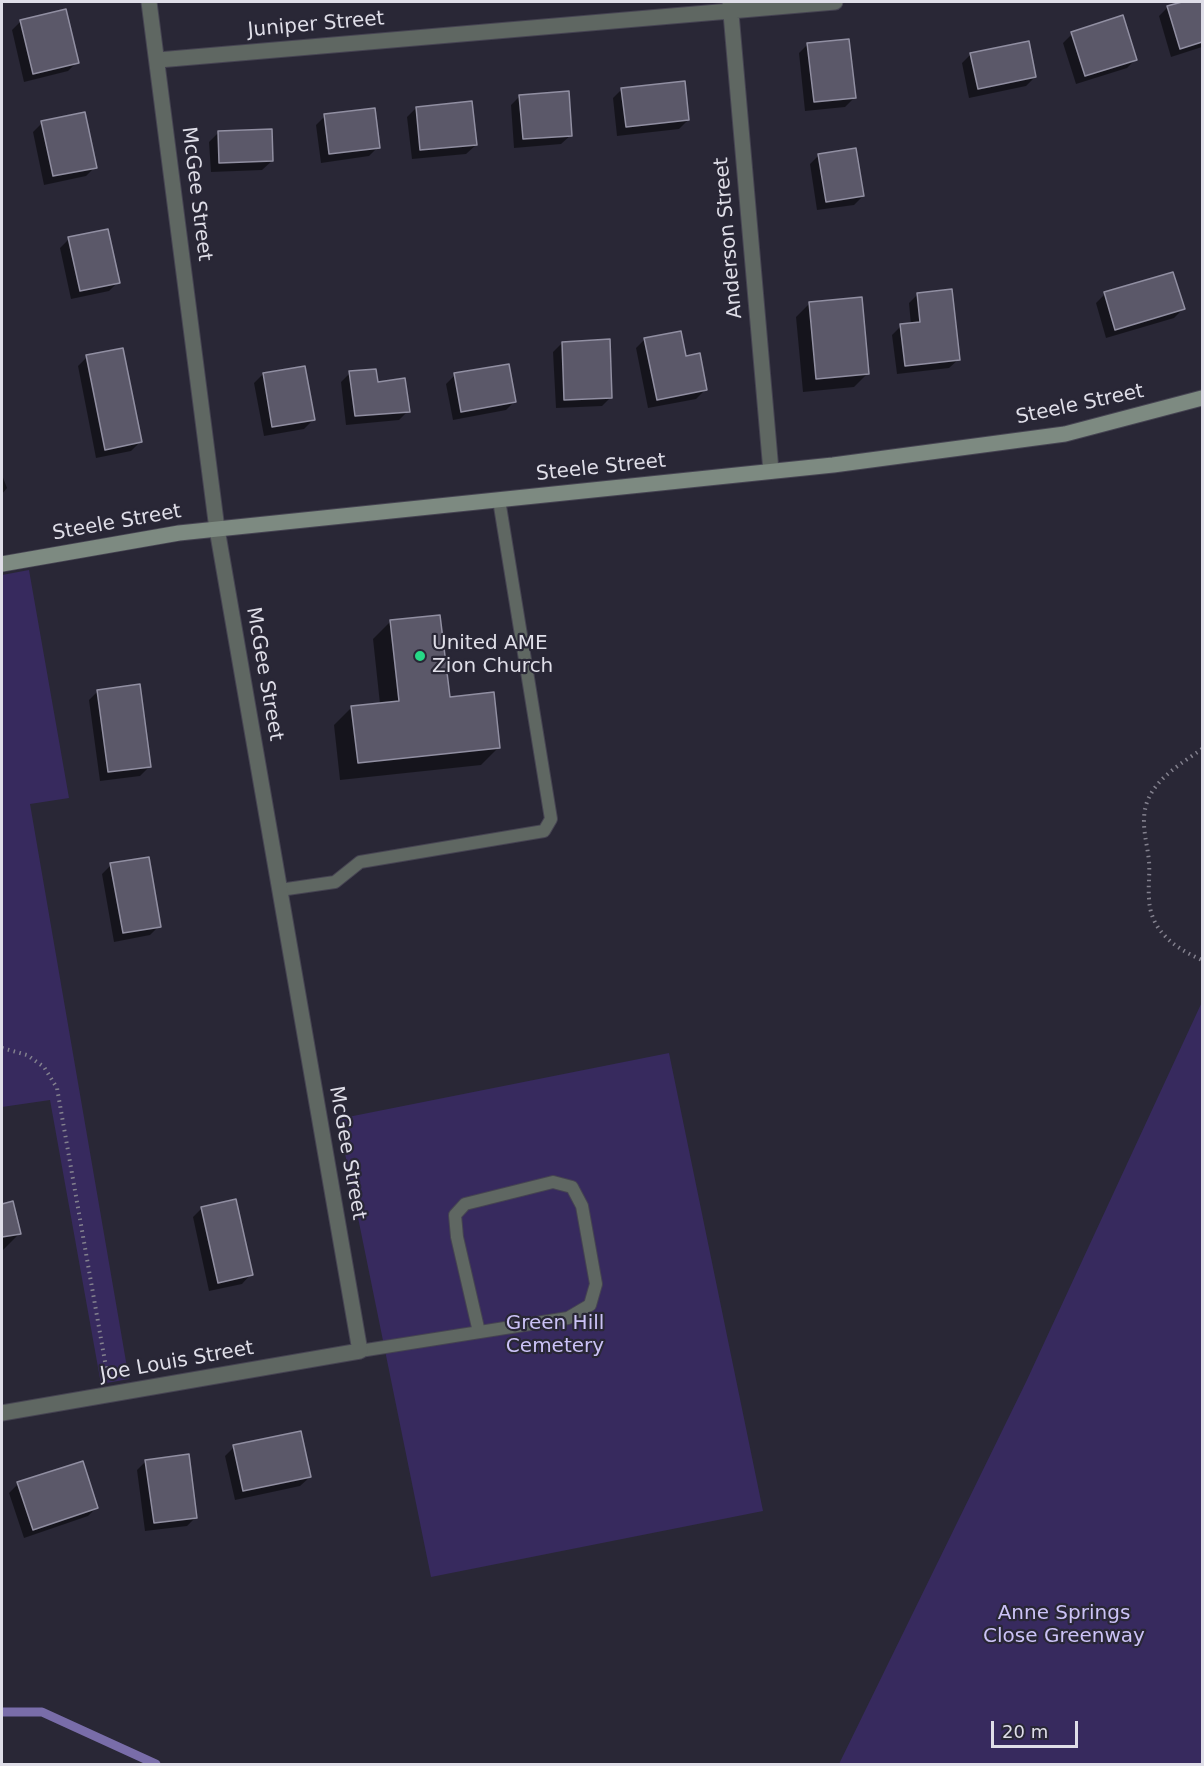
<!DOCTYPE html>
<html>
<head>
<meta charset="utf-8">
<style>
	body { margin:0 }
	#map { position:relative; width:1204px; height:1766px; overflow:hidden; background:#292736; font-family:"DejaVu Sans",sans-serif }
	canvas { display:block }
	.frame { position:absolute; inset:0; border:3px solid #dfdee8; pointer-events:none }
	.scale { position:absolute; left:991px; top:1721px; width:87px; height:27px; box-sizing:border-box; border:3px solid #dfdee8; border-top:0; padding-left:8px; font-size:18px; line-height:21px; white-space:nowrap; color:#dfdee8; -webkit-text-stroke:4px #292736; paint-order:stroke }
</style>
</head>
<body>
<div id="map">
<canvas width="1204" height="1766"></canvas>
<div class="frame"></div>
<div class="scale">20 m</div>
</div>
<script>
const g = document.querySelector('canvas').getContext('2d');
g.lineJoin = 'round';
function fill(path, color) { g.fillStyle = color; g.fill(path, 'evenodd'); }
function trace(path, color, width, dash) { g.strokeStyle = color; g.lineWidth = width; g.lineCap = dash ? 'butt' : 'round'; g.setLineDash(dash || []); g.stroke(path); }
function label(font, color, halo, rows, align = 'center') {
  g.font = font + ' "DejaVu Sans",sans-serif'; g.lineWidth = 4.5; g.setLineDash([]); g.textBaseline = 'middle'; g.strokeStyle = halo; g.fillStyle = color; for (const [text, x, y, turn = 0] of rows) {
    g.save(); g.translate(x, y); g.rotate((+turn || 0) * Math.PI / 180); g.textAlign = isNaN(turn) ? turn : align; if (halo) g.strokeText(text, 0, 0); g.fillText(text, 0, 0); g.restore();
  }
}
const green = new Path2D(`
	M 29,570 L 69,798 L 30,804 L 129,1379 L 101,1384 L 50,1100 L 2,1107 L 2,575 Z
	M 1202,1002 L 1202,1764 L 839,1764 L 1026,1382 Z
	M 669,1053 L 763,1511 L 431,1577 L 338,1119 Z`);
const shadow = new Path2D(`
	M 1187,2 L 1202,2 L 1202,47 L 1171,57 L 1159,16 L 1168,7 Z
	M 21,21 L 77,62 L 68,71 L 24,82 L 12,30 Z
	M 1072,34 L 1136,59 L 1127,68 L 1076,84 L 1063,43 Z
	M 808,44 L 854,98 L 845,107 L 805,111 L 799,53 Z
	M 971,54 L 1035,77 L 1026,86 L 969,98 L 962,63 Z
	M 622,89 L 688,120 L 679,129 L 617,136 L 613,98 Z
	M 520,96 L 571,135 L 561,144 L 514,148 L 511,105 Z
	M 416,108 L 476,145 L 466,154 L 412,159 L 407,117 Z
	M 325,116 L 378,147 L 369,156 L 321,163 L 316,125 Z
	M 42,123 L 95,167 L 86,176 L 44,185 L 33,132 Z
	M 218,133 L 272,161 L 262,170 L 211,172 L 209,142 Z
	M 819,155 L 863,196 L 854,205 L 817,210 L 810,164 Z
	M 69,239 L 118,282 L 109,291 L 71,299 L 60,248 Z
	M 918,294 L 959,359 L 949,368 L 897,374 L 892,335 L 901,326 L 911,325 L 909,303 Z
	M 1105,294 L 1183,309 L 1174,318 L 1106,338 L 1096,303 Z
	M 810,303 L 867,374 L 854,387 L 803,392 L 796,317 Z
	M 645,339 L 685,358 L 705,390 L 696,399 L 648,408 L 636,348 Z
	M 562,343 L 611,397 L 602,406 L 556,408 L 553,352 Z
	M 87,357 L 140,442 L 131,451 L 96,458 L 78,366 Z
	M 350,373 L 408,411 L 399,420 L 346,425 L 341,382 Z
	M 263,374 L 313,420 L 304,429 L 264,436 L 254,383 Z
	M 455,375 L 515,401 L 506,410 L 453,420 L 446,384 Z
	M 2,475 L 7,488 L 2,494 Z
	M 391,621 L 448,698 L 499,747 L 481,765 L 340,780 L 334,725 L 352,707 L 380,704 L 373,639 Z
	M 98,691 L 149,767 L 140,776 L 100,781 L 89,700 Z
	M 111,865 L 159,926 L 150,935 L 114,942 L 102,874 Z
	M 12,1203 L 19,1234 L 2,1251 L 2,1205 Z
	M 202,1208 L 251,1274 L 242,1284 L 209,1291 L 193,1217 Z
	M 234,1447 L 310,1477 L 300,1486 L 235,1500 L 225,1456 Z
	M 146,1461 L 196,1517 L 187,1526 L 145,1531 L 137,1470 Z
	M 18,1484 L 97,1507 L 88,1516 L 24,1538 L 9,1493 Z`);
const stream = new Path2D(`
	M 2,1712 L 42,1712 L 156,1764`);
const building = new Path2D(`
	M 1182,2 L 1202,2 L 1202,42 L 1180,49 L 1167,6 Z
	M 66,9 L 79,63 L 33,74 L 20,20 Z
	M 1123,15 L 1137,60 L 1085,76 L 1071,32 Z
	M 849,39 L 856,98 L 814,102 L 807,43 Z
	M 1029,41 L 1036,77 L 978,89 L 970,53 Z
	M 685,81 L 689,120 L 626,127 L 621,88 Z
	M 569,91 L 572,136 L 523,139 L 519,95 Z
	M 472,101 L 477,145 L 420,150 L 416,107 Z
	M 375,108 L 380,148 L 329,154 L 324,114 Z
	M 85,112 L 97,168 L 53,176 L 41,121 Z
	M 272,129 L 273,161 L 219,163 L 218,131 Z
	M 856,148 L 864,196 L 826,202 L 818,154 Z
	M 108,229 L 120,283 L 80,291 L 68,237 Z
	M 1173,272 L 1185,309 L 1115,330 L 1104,292 Z
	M 952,289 L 960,360 L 905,366 L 900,324 L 920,322 L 917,293 Z
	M 862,297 L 869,374 L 816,379 L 809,302 Z
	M 681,331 L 686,356 L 700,353 L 707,390 L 657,400 L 644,338 Z
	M 610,339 L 612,398 L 564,400 L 562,342 Z
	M 123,348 L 142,442 L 105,450 L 86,355 Z
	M 509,364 L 516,402 L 461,412 L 454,373 Z
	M 305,366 L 315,420 L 272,427 L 263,373 Z
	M 376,369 L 378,382 L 405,378 L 410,412 L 355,416 L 349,371 Z
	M 440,615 L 450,697 L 494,692 L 500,748 L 358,763 L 351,706 L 399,701 L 390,620 Z
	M 140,684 L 151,767 L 108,772 L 97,690 Z
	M 149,857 L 161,927 L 123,933 L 110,863 Z
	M 236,1199 L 253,1275 L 218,1283 L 201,1207 Z
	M 13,1201 L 21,1234 L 2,1237 L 2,1204 Z
	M 301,1431 L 311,1477 L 243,1491 L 233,1445 Z
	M 189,1454 L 197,1518 L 154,1523 L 145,1460 Z
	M 83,1461 L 98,1508 L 33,1530 L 17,1482 Z`);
const path = new Path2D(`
	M 1202,749 C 1182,763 1156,778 1147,802 C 1140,823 1147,841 1149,861 C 1150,874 1148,886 1149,898 C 1150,931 1175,948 1202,960
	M 2,1048 L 27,1055 L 44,1067 L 57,1088 L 107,1373`);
const lane = new Path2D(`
	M 280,890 L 335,882 L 360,862 L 544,831 L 551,819 L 499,500
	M 360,1351 L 568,1318 L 590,1305 L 596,1284 L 582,1206 L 572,1187 L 553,1182 L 465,1204 L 455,1215 L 457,1237 L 479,1332`);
const street = new Path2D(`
	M 730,2 L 771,471
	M 158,60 L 835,2
	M 2,1413 L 360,1351 L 217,529 L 149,2`);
const secondary = new Path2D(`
	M 2,564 L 179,533 L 833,465 L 1065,434 L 1202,398`);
const markers = [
	[420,656,6,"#26d886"]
];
const streetNames = [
	["Juniper Street",316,25,-5],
	["McGee Street",196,194,83],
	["Anderson Street",729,238,-95],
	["Steele Street",1080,405,-12],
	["Steele Street",601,468,-6],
	["Steele Street",117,523,-10],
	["McGee Street",264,674,80],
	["McGee Street",347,1153,80],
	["Joe Louis Street",177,1362,-10]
];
const poiNames = [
	["United AME",432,644],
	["Zion Church",432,667]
];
const parkNames = [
	["Green Hill",555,1324],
	["Cemetery",555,1347],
	["Anne Springs",1064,1614],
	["Close Greenway",1064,1637]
];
fill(green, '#372a5e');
fill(shadow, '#0007');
trace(stream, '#796da9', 9);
fill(building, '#5b5869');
trace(building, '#918fa2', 1.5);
trace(lane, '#464452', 14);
trace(street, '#464452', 17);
trace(secondary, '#464452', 17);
trace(path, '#83818e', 4, [1.5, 4.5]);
trace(lane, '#5f6762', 12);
trace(street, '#5f6762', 15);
trace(secondary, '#7d8a81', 15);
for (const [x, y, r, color] of markers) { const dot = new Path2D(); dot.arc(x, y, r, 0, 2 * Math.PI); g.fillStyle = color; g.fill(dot); trace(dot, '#292736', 2); }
label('20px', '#dfdee8', '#292736', streetNames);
label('20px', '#dfdee8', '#292736', poiNames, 'left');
label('20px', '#cbc2f6', '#292736', parkNames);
</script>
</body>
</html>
